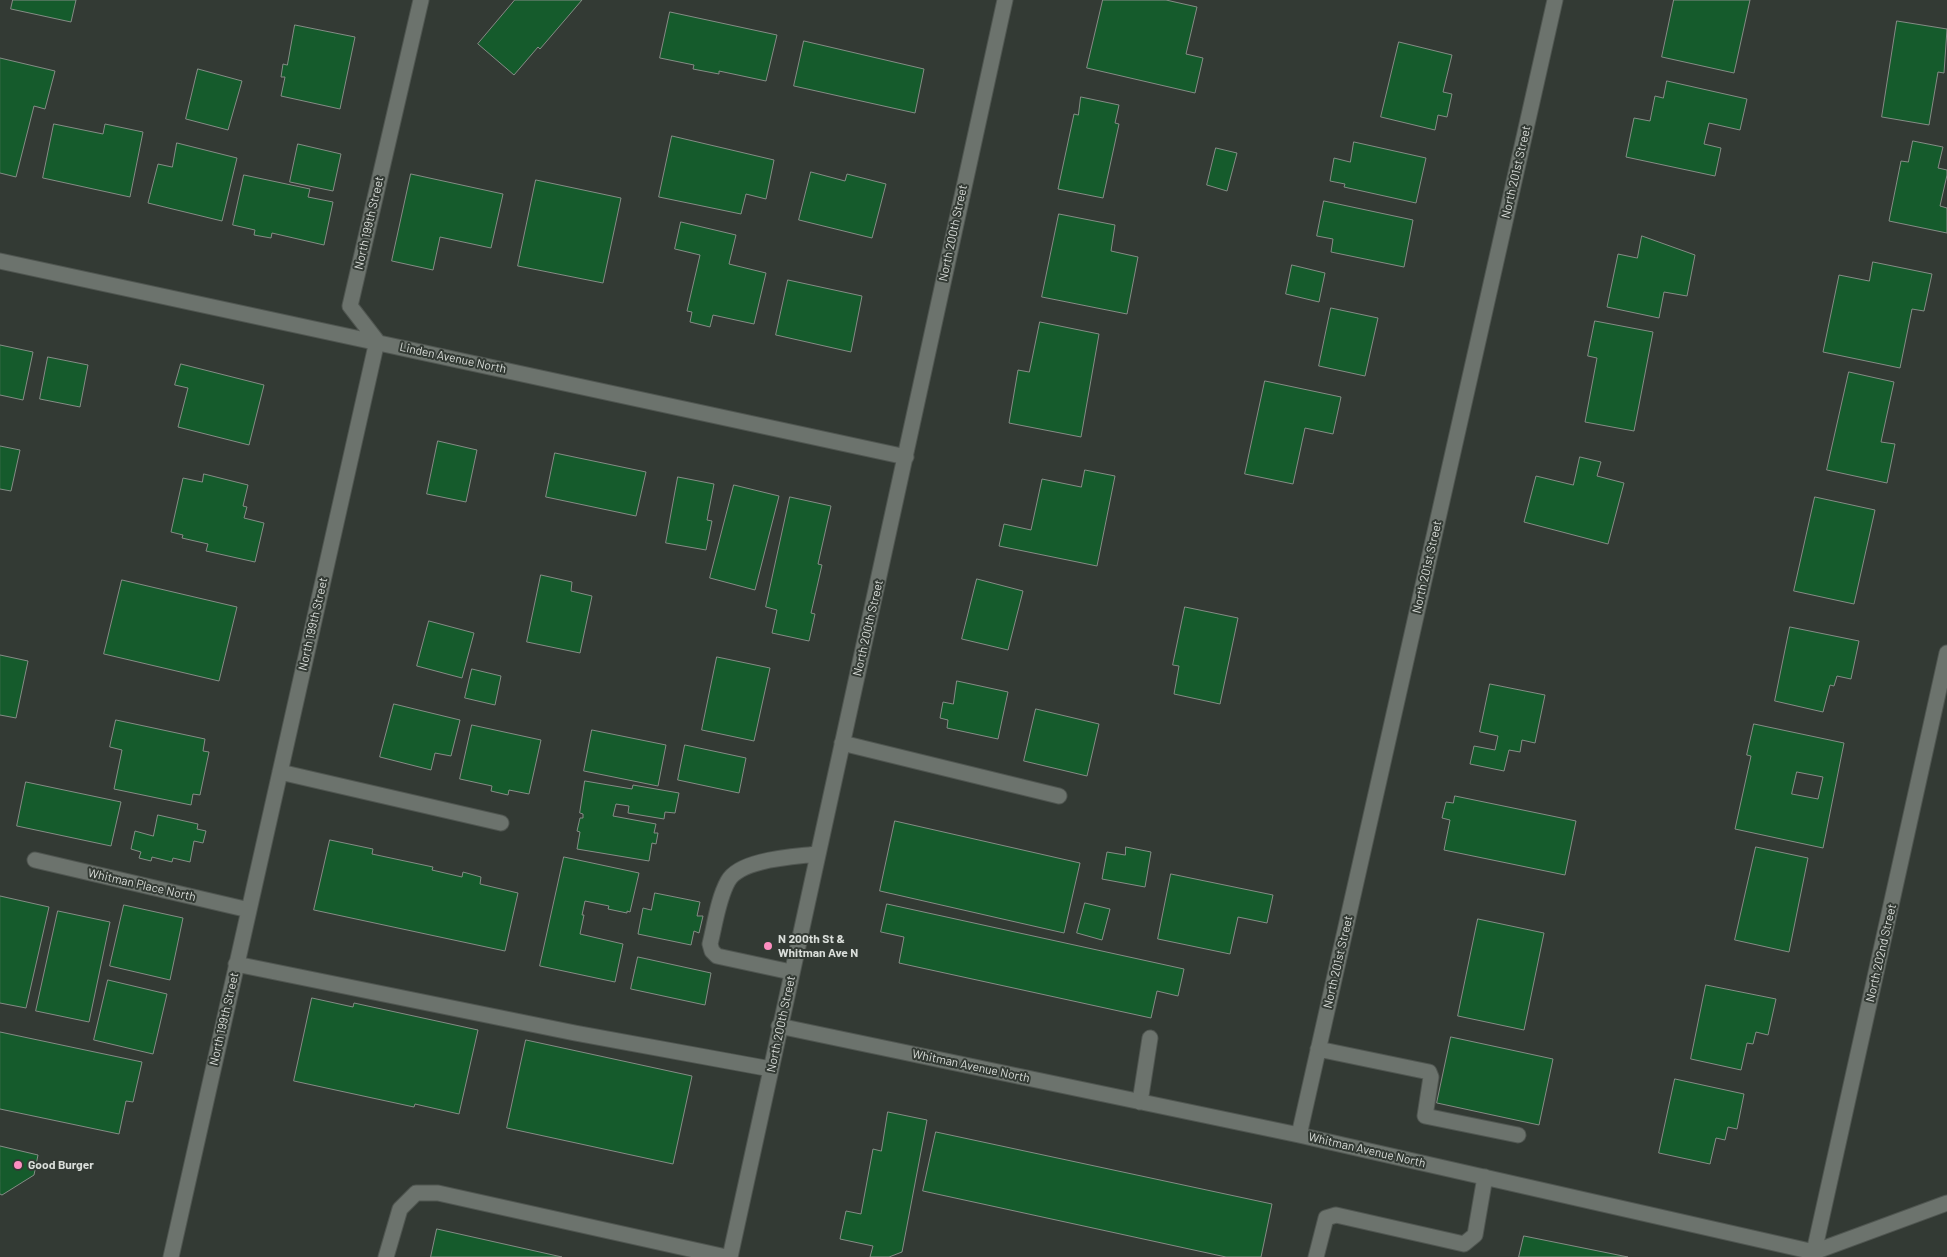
<!DOCTYPE html>
<html>
<head>
<meta charset="utf-8">
<style>
	body { margin:0 }
	canvas { display:block; background:#333a34 }
</style>
</head>
<body>
<canvas width="1947" height="1257"></canvas>
<script>
const g = document.querySelector('canvas').getContext('2d');
g.lineJoin = 'round';
function fill(path, color) { g.fillStyle = color; g.fill(path, 'evenodd'); }
function trace(path, color, width, dash) { g.strokeStyle = color; g.lineWidth = width; g.lineCap = dash ? 'butt' : 'round'; g.setLineDash(dash || []); g.stroke(path); }
function label(font, color, halo, rows, align = 'center') {
  g.font = font + ' Barlow,sans-serif'; g.lineWidth = 4; g.setLineDash([]); g.textBaseline = 'middle'; g.strokeStyle = halo; g.fillStyle = color; for (const [text, x, y, turn = 0] of rows) {
    g.save(); g.translate(x, y); g.rotate((+turn || 0) * Math.PI / 180); g.textAlign = isNaN(turn) ? turn : align; if (halo) g.strokeText(text, 0, 0); g.fillText(text, 0, 0); g.restore();
  }
}
const building = new Path2D(`
	M 13,0 L 76,0 L 71,22 L 11,9 Z
	M 515,0 L 582,0 L 540,49 L 538,47 L 514,75 L 478,44 Z
	M 1103,0 L 1166,0 L 1197,7 L 1186,54 L 1203,58 L 1195,93 L 1087,68 Z
	M 1674,0 L 1750,0 L 1734,73 L 1662,57 Z
	M 670,12 L 777,35 L 766,81 L 719,71 L 719,74 L 693,69 L 694,65 L 660,58 Z
	M 1897,21 L 1947,29 L 1944,73 L 1938,72 L 1929,125 L 1882,117 Z
	M 295,25 L 355,37 L 340,109 L 281,96 L 285,77 L 281,77 L 283,64 L 287,65 Z
	M 804,41 L 924,69 L 915,113 L 794,86 Z
	M 1399,42 L 1452,55 L 1443,92 L 1452,94 L 1447,117 L 1438,115 L 1435,130 L 1381,117 Z
	M 0,58 L 55,71 L 45,109 L 34,106 L 16,177 L 0,173 Z
	M 198,69 L 242,81 L 228,130 L 186,119 Z
	M 1667,81 L 1747,99 L 1740,130 L 1709,123 L 1704,144 L 1721,148 L 1715,176 L 1626,157 L 1634,118 L 1650,121 L 1655,96 L 1663,98 Z
	M 1081,97 L 1119,105 L 1115,123 L 1119,124 L 1103,198 L 1058,189 L 1074,114 L 1078,115 Z
	M 54,124 L 103,134 L 105,124 L 143,132 L 130,197 L 43,178 Z
	M 672,136 L 774,160 L 766,199 L 746,194 L 741,214 L 659,197 Z
	M 1913,141 L 1943,147 L 1938,168 L 1947,170 L 1947,175 L 1940,206 L 1947,208 L 1947,233 L 1889,221 L 1901,161 L 1908,162 Z
	M 1354,142 L 1426,158 L 1416,203 L 1344,187 L 1345,184 L 1330,181 L 1334,158 L 1350,162 Z
	M 177,143 L 237,158 L 222,221 L 148,203 L 158,164 L 172,167 Z
	M 298,144 L 341,154 L 333,191 L 290,182 Z
	M 1216,148 L 1237,153 L 1227,191 L 1207,185 Z
	M 811,172 L 845,181 L 847,174 L 886,184 L 872,238 L 799,220 Z
	M 411,174 L 503,194 L 491,248 L 440,237 L 433,270 L 392,261 Z
	M 244,175 L 310,189 L 308,197 L 333,202 L 324,245 L 272,233 L 271,238 L 254,235 L 255,230 L 233,225 Z
	M 536,180 L 621,198 L 603,283 L 518,266 Z
	M 1324,201 L 1413,220 L 1404,267 L 1331,252 L 1333,239 L 1317,236 Z
	M 1059,214 L 1115,225 L 1111,251 L 1138,257 L 1127,314 L 1042,297 Z
	M 681,222 L 736,235 L 729,264 L 766,273 L 754,324 L 713,315 L 710,327 L 690,322 L 692,312 L 687,311 L 700,255 L 675,249 Z
	M 1642,236 L 1695,255 L 1687,296 L 1664,292 L 1659,318 L 1607,307 L 1618,254 L 1637,258 Z
	M 1873,262 L 1932,274 L 1924,311 L 1912,309 L 1900,368 L 1823,352 L 1839,275 L 1869,281 Z
	M 1292,265 L 1325,273 L 1319,302 L 1286,294 Z
	M 788,280 L 862,296 L 851,352 L 776,335 Z
	M 1331,308 L 1378,318 L 1365,376 L 1319,366 Z
	M 1595,321 L 1653,332 L 1634,431 L 1585,422 L 1597,358 L 1588,356 Z
	M 1040,322 L 1099,334 L 1081,437 L 1009,423 L 1018,370 L 1029,372 Z
	M 0,345 L 33,352 L 23,400 L 0,395 Z
	M 48,357 L 88,365 L 80,407 L 40,399 Z
	M 181,364 L 264,385 L 249,445 L 178,427 L 188,388 L 175,385 Z
	M 1849,372 L 1894,382 L 1881,442 L 1895,444 L 1887,483 L 1827,470 Z
	M 1265,381 L 1341,397 L 1333,434 L 1305,428 L 1293,484 L 1245,474 Z
	M 438,441 L 477,450 L 466,502 L 427,494 Z
	M 0,446 L 20,450 L 11,491 L 0,489 Z
	M 555,453 L 646,472 L 636,516 L 546,497 Z
	M 1580,457 L 1601,462 L 1597,476 L 1624,483 L 1608,544 L 1524,522 L 1536,476 L 1573,485 Z
	M 1085,470 L 1115,476 L 1097,566 L 999,546 L 1004,524 L 1031,530 L 1042,479 L 1081,487 Z
	M 204,474 L 248,485 L 243,506 L 247,507 L 244,518 L 264,523 L 255,562 L 206,551 L 208,544 L 182,538 L 183,535 L 171,532 L 183,478 L 202,482 Z
	M 678,477 L 714,484 L 707,520 L 712,521 L 706,550 L 666,543 Z
	M 734,485 L 779,496 L 755,590 L 710,578 Z
	M 790,497 L 831,506 L 818,564 L 822,565 L 811,613 L 815,614 L 809,641 L 772,633 L 777,610 L 766,607 Z
	M 1815,497 L 1875,510 L 1854,604 L 1794,591 Z
	M 541,575 L 572,582 L 571,591 L 592,596 L 580,653 L 527,642 Z
	M 977,579 L 1023,591 L 1008,650 L 962,639 Z
	M 122,580 L 237,607 L 219,681 L 104,654 Z
	M 1185,607 L 1238,618 L 1220,704 L 1174,694 L 1179,666 L 1173,665 Z
	M 429,621 L 474,633 L 462,678 L 417,666 Z
	M 1790,627 L 1859,641 L 1851,679 L 1837,676 L 1834,686 L 1830,685 L 1823,712 L 1775,701 Z
	M 0,655 L 28,661 L 16,718 L 0,715 Z
	M 717,657 L 770,668 L 754,741 L 702,730 Z
	M 472,669 L 501,676 L 495,705 L 465,698 Z
	M 957,681 L 1008,692 L 998,739 L 947,728 L 948,720 L 940,718 L 943,702 L 953,704 Z
	M 1490,684 L 1545,695 L 1535,743 L 1522,740 L 1520,752 L 1509,750 L 1504,771 L 1470,764 L 1474,746 L 1495,750 L 1498,736 L 1480,732 Z
	M 394,704 L 460,720 L 451,756 L 435,753 L 431,770 L 380,757 Z
	M 1036,709 L 1099,724 L 1087,776 L 1024,761 Z
	M 116,720 L 205,739 L 203,751 L 209,752 L 200,795 L 193,794 L 191,805 L 114,789 L 122,750 L 110,747 Z
	M 1754,724 L 1844,743 L 1823,848 L 1735,829 L 1751,756 L 1747,755 ZM 1797,772 L 1823,777 L 1818,799 L 1792,794 Z
	M 472,725 L 541,740 L 529,794 L 509,790 L 508,795 L 491,791 L 492,786 L 460,779 Z
	M 592,730 L 666,745 L 658,786 L 584,771 Z
	M 685,745 L 746,758 L 739,793 L 678,780 Z
	M 585,781 L 632,789 L 633,785 L 679,793 L 675,813 L 665,812 L 664,819 L 628,813 L 629,806 L 616,804 L 613,816 L 656,824 L 654,833 L 658,833 L 656,844 L 652,843 L 649,861 L 577,849 L 580,832 L 577,831 L 580,818 L 583,818 L 583,814 L 580,813 Z
	M 26,782 L 121,802 L 111,846 L 17,826 Z
	M 1455,796 L 1576,821 L 1565,875 L 1444,850 L 1450,820 L 1442,818 L 1446,802 L 1453,803 Z
	M 158,815 L 198,824 L 197,829 L 206,831 L 203,843 L 194,841 L 190,862 L 173,858 L 172,862 L 152,857 L 151,861 L 139,858 L 141,852 L 131,849 L 135,831 L 153,836 Z
	M 895,821 L 1080,863 L 1064,933 L 880,891 Z
	M 330,840 L 373,849 L 372,854 L 433,867 L 432,870 L 462,877 L 463,872 L 481,877 L 480,884 L 518,893 L 505,951 L 314,910 Z
	M 1126,847 L 1151,852 L 1145,887 L 1102,879 L 1107,852 L 1125,855 Z
	M 1756,847 L 1808,858 L 1789,952 L 1735,940 Z
	M 564,857 L 639,873 L 630,912 L 627,911 L 627,913 L 608,909 L 609,906 L 585,901 L 582,915 L 584,915 L 580,934 L 623,944 L 615,982 L 540,966 Z
	M 1171,874 L 1273,895 L 1267,923 L 1238,917 L 1230,954 L 1158,939 Z
	M 655,893 L 700,902 L 697,916 L 703,916 L 699,933 L 694,931 L 691,945 L 638,934 L 643,908 L 651,910 Z
	M 0,896 L 49,907 L 26,1008 L 0,1003 Z
	M 1085,903 L 1110,909 L 1102,940 L 1077,933 Z
	M 887,904 L 1184,969 L 1178,996 L 1157,991 L 1151,1018 L 899,963 L 904,937 L 881,932 Z
	M 124,905 L 183,918 L 170,980 L 110,966 Z
	M 58,911 L 110,922 L 89,1022 L 36,1011 Z
	M 1478,919 L 1544,933 L 1524,1030 L 1458,1016 Z
	M 638,957 L 711,973 L 705,1005 L 631,989 Z
	M 108,980 L 167,994 L 153,1054 L 94,1040 Z
	M 1706,985 L 1776,999 L 1768,1035 L 1756,1032 L 1753,1044 L 1747,1043 L 1741,1070 L 1691,1059 Z
	M 312,998 L 353,1007 L 354,1003 L 478,1030 L 459,1114 L 415,1104 L 414,1107 L 294,1081 Z
	M 0,1032 L 142,1062 L 133,1102 L 126,1101 L 119,1134 L 0,1109 Z
	M 1451,1037 L 1553,1059 L 1539,1125 L 1437,1103 Z
	M 526,1040 L 692,1076 L 673,1164 L 507,1128 Z
	M 1675,1079 L 1744,1094 L 1737,1129 L 1728,1127 L 1725,1140 L 1716,1138 L 1710,1164 L 1659,1153 Z
	M 888,1112 L 927,1120 L 902,1252 L 889,1257 L 870,1257 L 873,1246 L 840,1239 L 846,1211 L 861,1214 L 873,1149 L 881,1151 Z
	M 936,1132 L 1272,1204 L 1261,1257 L 1226,1257 L 923,1191 Z
	M 0,1146 L 38,1155 L 34,1175 L 2,1195 L 0,1194 Z
	M 437,1229 L 562,1257 L 431,1257 Z
	M 1524,1236 L 1628,1257 L 1519,1257 Z`);
const minor = new Path2D(`
	M 0,261 L 906,457
	M 842,743 L 1059,796
	M 280,772 L 501,823
	M 35,860 L 249,910
	M 236,964 L 575,1033 L 771,1069
	M 791,972 L 717,956 L 712,951 L 710,944 C 715,924 718,899 728,881 C 740,859 794,857 817,854
	M 779,1026 L 1299,1135 L 1814,1252 L 1947,1203
	M 1318,1049 L 1429,1072 L 1431,1077 L 1425,1116 L 1518,1135
	M 1140,1102 L 1150,1038
	M 1299,1135 L 1555,0
	M 1814,1252 L 1947,653
	M 171,1257 L 377,341 L 350,306 L 421,0
	M 386,1257 L 400,1209 L 416,1193 L 438,1193 L 726,1257
	M 730,1257 L 1005,0
	M 1316,1257 L 1326,1218 L 1336,1215 L 1464,1244 L 1475,1235 L 1485,1177`);
const markers = [
	[768,946,5,"#fd8ec0"],
	[18,1165,5,"#fd8ec0"]
];
const streetNames = [
	["North 201st Street",1516,172,-77],
	["North 199th Street",369,223,-77],
	["North 200th Street",953,233,-78],
	["Linden Avenue North",453,358,12],
	["North 201st Street",1427,567,-77],
	["North 199th Street",313,624,-77],
	["North 200th Street",868,628,-77],
	["Whitman Place North",142,885,13],
	["North 202nd Street",1881,953,-77],
	["North 201st Street",1338,962,-77],
	["North 199th Street",224,1019,-77],
	["North 200th Street",781,1024,-78],
	["Whitman Avenue North",971,1066,12],
	["Whitman Avenue North",1367,1150,13]
];
const poiNames = [
	["N 200th St &",778,939],
	["Whitman Ave N",778,953],
	["Good Burger",28,1165]
];
fill(building, '#155b2c');
trace(building, '#848c85', 1);
trace(minor, '#505651', 17);
trace(minor, '#6c736d', 15);
for (const [x, y, r, color] of markers) { const dot = new Path2D(); dot.arc(x, y, r, 0, 2 * Math.PI); g.fillStyle = color; g.fill(dot); trace(dot, '#333a34', 2); }
label('12px', '#dadeda', '#333a34', streetNames);
label('bold 12px', '#dadeda', '#333a34', poiNames, 'left');
</script>
</body>
</html>
